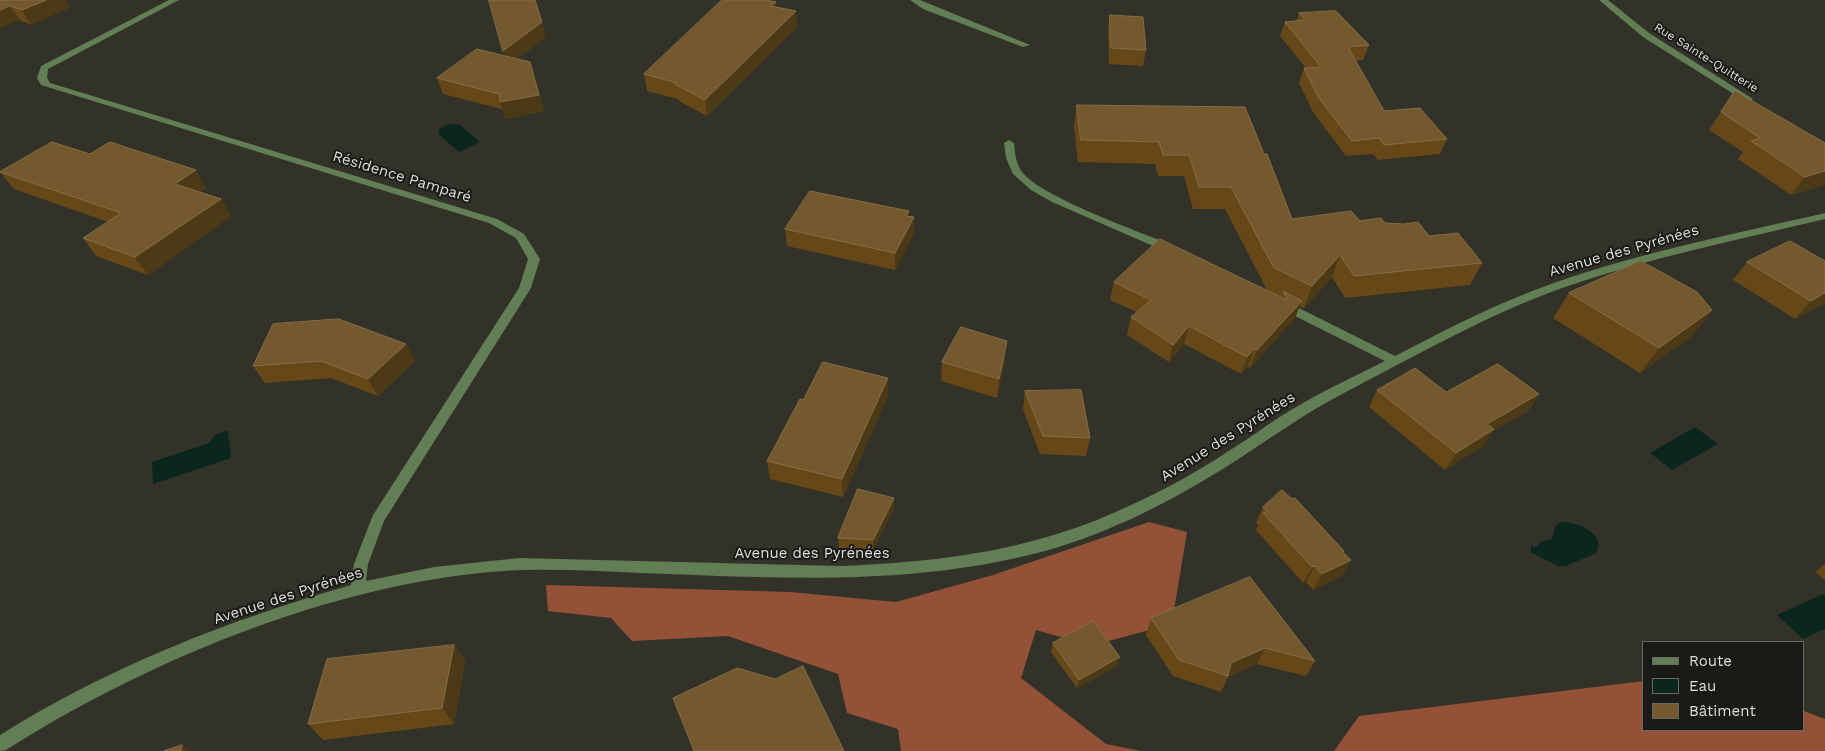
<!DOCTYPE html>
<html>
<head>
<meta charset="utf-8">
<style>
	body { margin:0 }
	#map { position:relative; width:1825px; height:751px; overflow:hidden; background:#333229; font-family:"Work Sans",sans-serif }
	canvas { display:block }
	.legend { position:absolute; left:1642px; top:641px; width:162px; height:90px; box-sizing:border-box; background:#1a1a16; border:1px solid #696964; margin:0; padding:6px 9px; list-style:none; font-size:15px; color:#dfdfd9 }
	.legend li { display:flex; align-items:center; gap:10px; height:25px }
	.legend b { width:25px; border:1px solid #696964 }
</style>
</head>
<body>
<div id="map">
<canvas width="1825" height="751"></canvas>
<ul class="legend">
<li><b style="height:6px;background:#627e55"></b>Route</li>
<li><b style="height:14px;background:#0b261d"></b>Eau</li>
<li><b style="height:14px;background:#73592d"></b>Bâtiment</li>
</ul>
</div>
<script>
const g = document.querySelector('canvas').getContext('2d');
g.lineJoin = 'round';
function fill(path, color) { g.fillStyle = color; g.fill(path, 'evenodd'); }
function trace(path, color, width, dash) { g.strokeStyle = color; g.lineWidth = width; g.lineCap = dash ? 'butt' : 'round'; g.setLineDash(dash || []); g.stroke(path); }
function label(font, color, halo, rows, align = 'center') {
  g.font = font + ' "Work Sans",sans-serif'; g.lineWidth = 4; g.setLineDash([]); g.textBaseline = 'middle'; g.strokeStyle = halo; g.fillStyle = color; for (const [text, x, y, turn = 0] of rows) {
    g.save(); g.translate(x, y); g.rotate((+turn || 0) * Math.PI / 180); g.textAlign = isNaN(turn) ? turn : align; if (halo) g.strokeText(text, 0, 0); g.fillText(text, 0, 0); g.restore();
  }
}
const forest = new Path2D(`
	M 1149,522 L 1187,532 L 1173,616 L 1153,629 L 1101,643 L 1071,640 L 1036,630 L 1021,678 L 1106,744 L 1141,751 L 901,751 L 898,729 L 847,713 L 838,674 L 728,636 L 632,641 L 611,618 L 548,611 L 546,585 L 790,592 L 896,602 L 993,575 Z
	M 1644,681 L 1644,730 L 1804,730 L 1804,711 L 1825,719 L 1825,751 L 1334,751 L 1359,716 Z`);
const water = new Path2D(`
	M 449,124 L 460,125 L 480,142 L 459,152 L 438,134 L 440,128 Z
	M 1695,427 L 1718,444 L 1672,470 L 1650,453 Z
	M 228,430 L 231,458 L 153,484 L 152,462 L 209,443 L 215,435 Z
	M 1563,522 C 1577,522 1607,534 1596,553 L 1566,566 L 1558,566 L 1531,552 L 1531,546 L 1537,547 L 1540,542 L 1552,539 L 1556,525 Z
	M 1823,594 L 1825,596 L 1825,629 L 1803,639 L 1777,615 Z`);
const minor = new Path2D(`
	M 169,0 L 179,0 L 48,69 L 47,78 L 50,83 L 497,219 L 524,234 L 540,259 L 531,288 L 384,521 L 368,564 L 366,581 L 434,567 L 519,558 L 840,566 C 943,562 1037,550 1131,505 C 1164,490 1197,472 1227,452 C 1249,439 1269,423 1291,410 C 1321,392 1353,377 1385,361 L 1279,308 L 1277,305 L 1279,302 L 1287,302 L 1395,356 C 1447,329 1499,302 1554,283 C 1642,252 1734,234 1825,213 L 1825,219 C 1737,240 1648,258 1562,288 C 1487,315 1415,356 1344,393 C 1303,414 1267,441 1229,465 C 1172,501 1110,533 1045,551 C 910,587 777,578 640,573 C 601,571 562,569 523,570 C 350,576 151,658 6,750 L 0,751 L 0,735 C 108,667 229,620 351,585 L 354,564 L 373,515 L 519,288 L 528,259 L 516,238 L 489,223 L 41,85 L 37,78 L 41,66 Z
	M 910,0 L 920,0 L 1030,45 L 1023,47 L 923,9 Z
	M 1599,0 L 1608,0 L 1649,33 L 1753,99 L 1748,102 L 1745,101 L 1643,37 Z
	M 1009,140 L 1014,143 C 1015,153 1016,164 1022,172 C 1041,197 1142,233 1175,246 L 1177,249 L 1175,252 L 1167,252 L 1052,202 L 1031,190 L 1013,174 L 1006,158 L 1004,143 Z`);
const wall = new Path2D(`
	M 0,0 L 65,0 L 70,7 L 31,25 L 20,20 Z
	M 776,2 L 776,7 L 796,11 L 797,27 L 707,116 L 679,101 L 678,99 L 647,91 L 644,74 Z
	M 1299,13 L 1369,45 L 1363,60 L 1356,61 L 1384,111 L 1447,139 L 1440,154 L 1378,160 L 1373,154 L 1346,156 L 1313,112 L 1299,83 L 1304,68 L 1306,68 L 1280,36 L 1285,22 L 1297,21 Z
	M 1110,15 L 1146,50 L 1143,66 L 1109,64 L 1108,30 Z
	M 546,37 L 516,59 L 530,62 L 544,111 L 505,119 L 502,109 L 443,94 L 437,78 L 505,56 Z
	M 1735,91 L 1825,185 L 1791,195 L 1738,159 L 1743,152 L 1709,130 Z
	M 1077,105 L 1264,154 L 1292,219 L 1385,223 L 1429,236 L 1482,263 L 1470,285 L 1345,298 L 1332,277 L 1304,308 L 1299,306 L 1295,318 L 1250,368 L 1248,366 L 1241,374 L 1184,344 L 1169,362 L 1127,335 L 1131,317 L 1137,312 L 1110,300 L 1114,282 L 1267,290 L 1225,209 L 1193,209 L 1184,176 L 1158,176 L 1155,164 L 1078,162 L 1074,126 Z
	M 90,154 L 206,188 L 200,192 L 221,199 L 231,216 L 148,275 L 96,256 L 83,238 L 108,222 L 14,189 L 0,172 Z
	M 909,216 L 914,217 L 914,234 L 895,270 L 787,246 L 785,229 Z
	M 1747,262 L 1825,303 L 1795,319 L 1733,280 Z
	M 1569,293 L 1712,310 L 1692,336 L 1640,373 L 1553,318 Z
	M 406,344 L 415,361 L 378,396 L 331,378 L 265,383 L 253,366 Z
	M 1005,359 L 997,398 L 941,381 L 942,362 Z
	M 888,378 L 888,396 L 843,497 L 770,479 L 767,461 Z
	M 1377,390 L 1446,392 L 1539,394 L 1528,411 L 1494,430 L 1483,446 L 1445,470 L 1369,407 Z
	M 1025,391 L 1090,438 L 1086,456 L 1040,454 L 1023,409 Z
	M 1263,507 L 1344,552 L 1342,576 L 1313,590 L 1306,582 L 1303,583 L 1256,530 L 1258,525 L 1256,523 Z
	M 894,508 L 873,549 L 839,548 L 838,538 Z
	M 1825,564 L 1825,580 L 1815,572 Z
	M 1151,618 L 1315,661 L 1306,676 L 1257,664 L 1228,677 L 1221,692 L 1173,676 L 1146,635 Z
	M 1053,643 L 1120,657 L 1117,666 L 1077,688 L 1051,652 Z
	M 454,645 L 465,661 L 454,724 L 323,740 L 308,724 Z`);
const shadedWall = new Path2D(`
	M 46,0 L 65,0 L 70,7 L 31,25 L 22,10 Z
	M 776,2 L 777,18 L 771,6 Z
	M 10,6 L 20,20 L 0,28 L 0,10 Z
	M 796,11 L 797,27 L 707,116 L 705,100 Z
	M 542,22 L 546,37 L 508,65 L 503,51 Z
	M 530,62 L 544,111 L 505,119 L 500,102 Z
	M 196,170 L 206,188 L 187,201 L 175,184 Z
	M 1825,171 L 1825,185 L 1791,195 L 1805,177 Z
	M 221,199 L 231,216 L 148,275 L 135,257 Z
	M 909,211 L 909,226 L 914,217 L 914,234 L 895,270 L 895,253 L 906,216 Z
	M 1340,255 L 1332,277 L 1304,308 L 1312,286 Z
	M 1825,293 L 1825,303 L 1795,319 L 1811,301 Z
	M 1302,301 L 1295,318 L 1250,368 L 1257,350 Z
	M 1712,310 L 1692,336 L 1640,373 L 1659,348 Z
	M 1189,326 L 1184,344 L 1169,362 L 1173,345 Z
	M 1007,341 L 1005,359 L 997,398 L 999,379 Z
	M 406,344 L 415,361 L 378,396 L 368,379 Z
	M 1254,349 L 1248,366 L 1241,374 L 1247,357 Z
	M 888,378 L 888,396 L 843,497 L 842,479 Z
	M 1539,394 L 1528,411 L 1494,430 L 1483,446 L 1445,470 L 1456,453 L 1487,424 Z
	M 894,498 L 894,508 L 873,549 L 873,540 Z
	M 1351,560 L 1342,576 L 1313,590 L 1322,574 Z
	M 1315,566 L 1306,582 L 1303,583 L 1312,567 Z
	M 454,645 L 465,661 L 454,724 L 442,708 Z
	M 1265,648 L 1257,664 L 1228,677 L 1231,663 Z
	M 1120,657 L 1117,666 L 1077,688 L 1079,680 Z
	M 182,745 L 190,751 L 181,751 Z`);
const building = new Path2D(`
	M 0,0 L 46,0 L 22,10 L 10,6 L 0,10 Z
	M 489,0 L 535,0 L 542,22 L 503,51 Z
	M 722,0 L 766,0 L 776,2 L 771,6 L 796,11 L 705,100 L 675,84 L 677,83 L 644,74 Z
	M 1336,11 L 1369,45 L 1348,47 L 1384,111 L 1420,108 L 1447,139 L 1384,145 L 1379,138 L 1352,141 L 1318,97 L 1304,68 L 1321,67 L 1285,22 L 1305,20 L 1299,13 Z
	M 1110,15 L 1143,17 L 1146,50 L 1111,48 Z
	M 477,49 L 530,62 L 539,95 L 500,102 L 499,94 L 437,78 Z
	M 1735,91 L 1825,143 L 1825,171 L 1805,177 L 1751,141 L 1760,138 L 1721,112 Z
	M 1077,105 L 1245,107 L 1264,154 L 1267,154 L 1292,219 L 1351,211 L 1360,221 L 1381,218 L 1385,223 L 1404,224 L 1418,222 L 1429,236 L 1458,233 L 1482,263 L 1354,276 L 1340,255 L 1312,286 L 1274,268 L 1231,187 L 1199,187 L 1189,155 L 1163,155 L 1159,142 L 1081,140 Z
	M 52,142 L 90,154 L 110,142 L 196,170 L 175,184 L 221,199 L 135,257 L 83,238 L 121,213 L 0,172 Z
	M 810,191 L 909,211 L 906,216 L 914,217 L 895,253 L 785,229 Z
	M 1160,239 L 1287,300 L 1283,291 L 1302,301 L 1257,350 L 1254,349 L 1247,357 L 1189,326 L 1173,345 L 1131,317 L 1151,300 L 1114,282 Z
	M 1790,241 L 1825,261 L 1825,293 L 1811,301 L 1747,262 Z
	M 1641,261 L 1697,292 L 1712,310 L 1659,348 L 1569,293 Z
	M 339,319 L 406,344 L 368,379 L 321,361 L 253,366 L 273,324 Z
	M 961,327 L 1007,341 L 999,379 L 942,362 Z
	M 823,362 L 888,378 L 842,479 L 767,461 L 800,399 L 803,400 Z
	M 1498,364 L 1539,394 L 1487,424 L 1494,429 L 1456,453 L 1377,390 L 1415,368 L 1446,392 Z
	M 1081,390 L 1090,438 L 1043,436 L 1025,391 Z
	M 858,489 L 894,498 L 873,540 L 838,538 Z
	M 1282,490 L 1292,499 L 1295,498 L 1344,551 L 1343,552 L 1351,560 L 1322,574 L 1315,566 L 1312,567 L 1263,513 L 1267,511 L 1263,507 Z
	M 1250,577 L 1315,661 L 1265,648 L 1231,663 L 1228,676 L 1179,660 L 1151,618 Z
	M 1093,621 L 1120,657 L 1079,680 L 1053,643 Z
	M 454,645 L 442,708 L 308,724 L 327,659 Z
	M 803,666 L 844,751 L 694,751 L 673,698 L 737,668 L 775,679 Z
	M 182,745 L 181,751 L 164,751 Z`);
const farStreetnames = [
	["Rue Sainte-Quitterie",1706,58,32]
];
const streetNames = [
	["Résidence Pamparé",402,177,17],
	["Avenue des Pyrénées",1624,251,-16],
	["Avenue des Pyrénées",1228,437,-32],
	["Avenue des Pyrénées",812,554],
	["Avenue des Pyrénées",288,596,-18]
];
fill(forest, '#935138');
fill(water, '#0b261d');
fill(minor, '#627e55');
fill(wall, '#664818');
fill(shadedWall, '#4c3916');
fill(building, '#73592d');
trace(building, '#846e48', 1);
label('12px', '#dfdfd9', '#1a1a16', farStreetnames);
label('15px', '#dfdfd9', '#1a1a16', streetNames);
</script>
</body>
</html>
